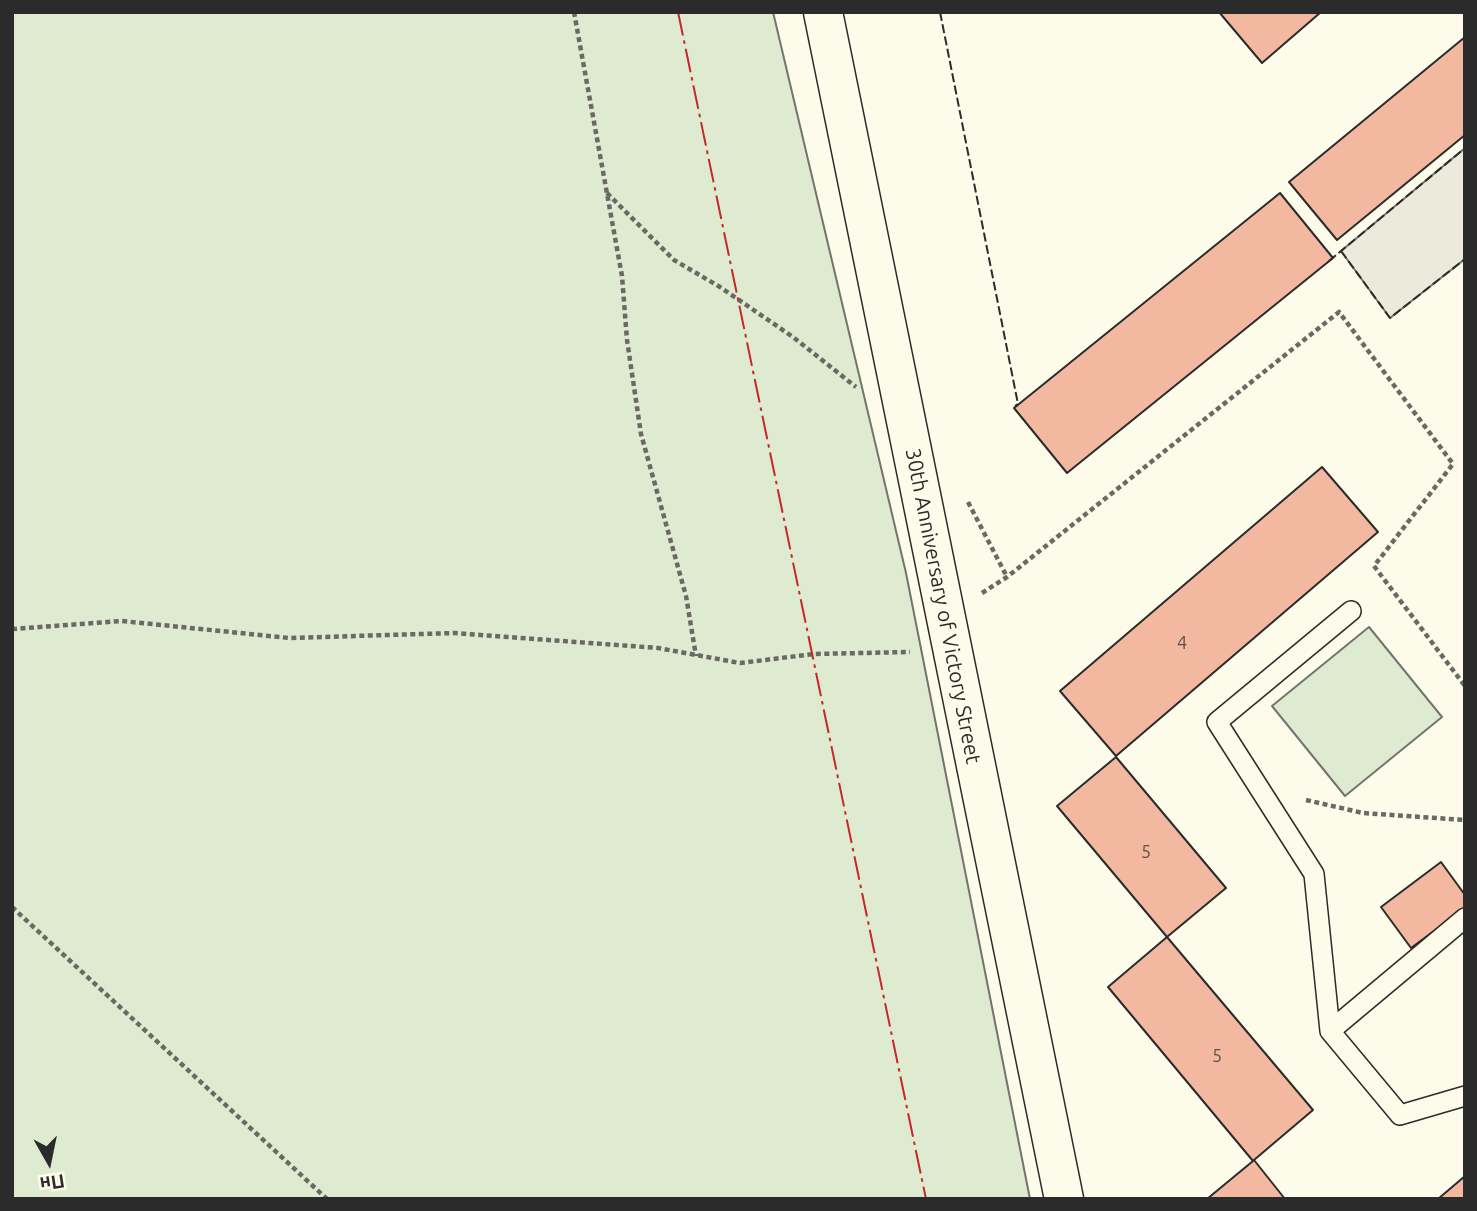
<!DOCTYPE html>
<html>
<head>
<meta charset="utf-8">
<style>
	body { margin:0 }
	#map { position:relative; width:1477px; height:1211px; overflow:hidden; background:#fdfbea; font-family:Ubuntu,sans-serif }
	canvas { display:block }
	.frame { position:absolute; inset:0; border:14px solid #2b2b2b; pointer-events:none }
	.north { position:absolute; left:14px; top:1127px; width:70px; height:70px; -webkit-text-stroke:5px #fdfbea; paint-order:stroke; rotate:171deg; font-size:19px; font-weight:700; line-height:28px; text-align:center; color:#2b2b2b }
	.north::after { content:''; display:block; margin:auto; width:24px; height:32px; background:#2b2b2b; clip-path:polygon(50% 0,100% 100%,50% 72%,0 100%) }
</style>
</head>
<body>
<div id="map">
<canvas width="1477" height="1211"></canvas>
<div class="frame"></div>
<div class="north">Пн</div>
</div>
<script>
const g = document.querySelector('canvas').getContext('2d');
g.lineJoin = 'round';
function fill(path, color) { g.fillStyle = color; g.fill(path, 'evenodd'); }
function trace(path, color, width, dash) { g.strokeStyle = color; g.lineWidth = width; g.lineCap = dash ? 'butt' : 'round'; g.setLineDash(dash || []); g.stroke(path); }
function label(font, color, halo, rows, align = 'center') {
  g.font = font + ' Ubuntu,sans-serif'; g.lineWidth = 5; g.setLineDash([]); g.textBaseline = 'middle'; g.strokeStyle = halo; g.fillStyle = color; for (const [text, x, y, turn = 0] of rows) {
    g.save(); g.translate(x, y); g.rotate((+turn || 0) * Math.PI / 180); g.textAlign = isNaN(turn) ? turn : align; if (halo) g.strokeText(text, 0, 0); g.fillText(text, 0, 0); g.restore();
  }
}
const green = new Path2D(`
	M 12,12 L 773,12 L 906,573 L 1030,1199 L 12,1199 Z
	M 1369,627 L 1442,717 L 1345,796 L 1272,706 Z`);
const parking = new Path2D(`
	M 1465,148 L 1465,259 L 1390,318 L 1341,251 Z`);
const building = new Path2D(`
	M 1219,12 L 1321,12 L 1262,63 Z
	M 1465,37 L 1465,135 L 1337,240 L 1289,182 Z
	M 1280,193 L 1333,258 L 1067,473 L 1014,408 Z
	M 1322,467 L 1378,532 L 1116,756 L 1060,691 Z
	M 1116,757 L 1226,888 L 1167,937 L 1057,806 Z
	M 1441,862 L 1465,895 L 1465,908 L 1411,948 L 1381,907 Z
	M 1167,937 L 1313,1110 L 1254,1160 L 1285,1199 L 1207,1199 L 1253,1161 L 1108,987 Z
	M 1465,1176 L 1465,1199 L 1438,1199 Z`);
const path = new Path2D(`
	M 574,12 L 622,276 L 627,340 L 641,434 L 686,596 L 696,656
	M 607,193 L 674,260 L 720,287 L 793,337 L 856,387
	M 968,502 L 1007,577
	M 982,593 L 1007,577 L 1339,312 L 1453,464 L 1374,566 L 1465,686
	M 12,629 L 122,621 L 289,638 L 454,633 L 658,648 L 740,663 L 814,654 L 910,652
	M 1306,800 L 1363,813 L 1465,820
	M 12,907 L 327,1199`);
const service = new Path2D(`
	M 1351,611 L 1217,722 L 1314,874 L 1330,1031 L 1400,1115 L 1465,1096
	M 1330,1031 L 1465,918`);
const minor = new Path2D(`
	M 823,12 L 1064,1199`);
const fence = new Path2D(`
	M 940,12 L 1018,404 L 1015,406
	M 1341,251 L 1390,318 L 1465,259
	M 1329,261 L 1465,148`);
const power = new Path2D(`
	M 678,12 L 926,1199`);
const numberNames = [
	["4",1182,643],
	["5",1146,852],
	["5",1217,1056]
];
const streetNames = [
	["30th Anniversary of Victory Street",943,606,79]
];
fill(green, '#deebd1');
trace(green, '#74746e', 2);
fill(parking, '#eceadb');
trace(parking, '#74746e', 2);
fill(building, '#f2b8a0');
trace(building, '#2b2b2b', 2);
trace(service, '#2b2b2b', 22);
trace(minor, '#2b2b2b', 41);
trace(path, '#6a6964', 4.5, [5, 3.5]);
trace(service, '#fdfbea', 19);
trace(minor, '#fdfbea', 38);
trace(fence, '#2b2b2b', 2, [9, 3.5]);
trace(power, '#c62828', 2, [24, 5, 3.5, 5]);
label('18px', '#5d4e48', null, numberNames);
label('21px', '#2b2b2b', '#fdfbea', streetNames);
</script>
</body>
</html>
